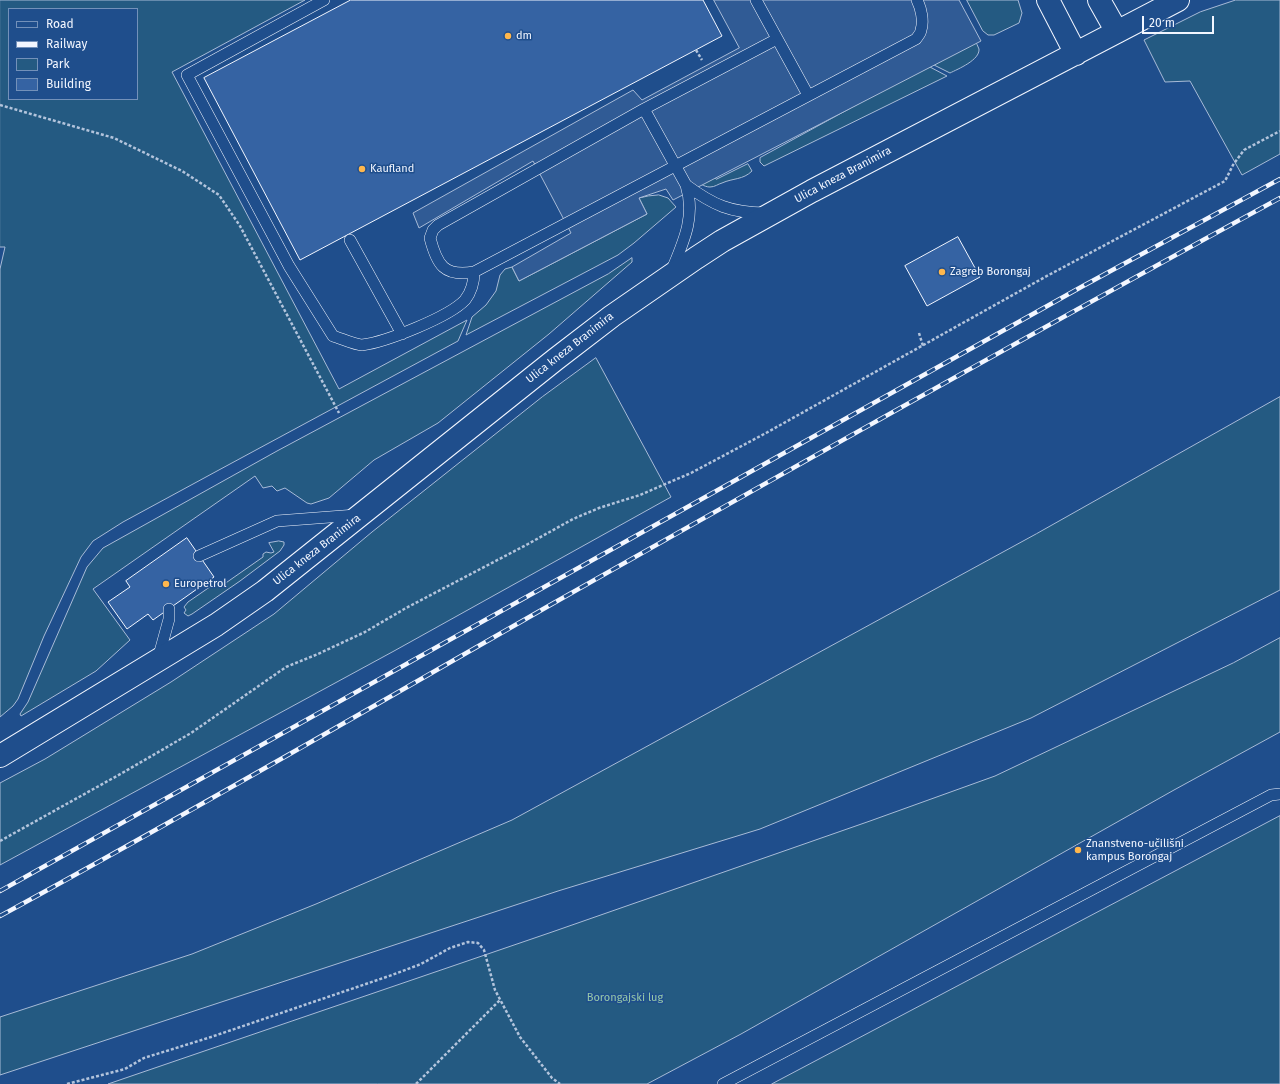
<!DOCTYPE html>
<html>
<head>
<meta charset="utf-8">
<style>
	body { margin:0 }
	#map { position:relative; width:1280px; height:1084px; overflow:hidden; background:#1f4e8c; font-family:"Fira Sans",sans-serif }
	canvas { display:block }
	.legend { position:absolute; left:8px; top:8px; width:130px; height:92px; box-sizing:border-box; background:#1f4e8c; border:1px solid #7391ba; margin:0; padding:5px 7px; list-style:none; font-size:12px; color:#f2f6ff }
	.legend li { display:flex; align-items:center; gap:8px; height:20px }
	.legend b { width:20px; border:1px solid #7391ba }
	.scale { position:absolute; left:1142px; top:16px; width:72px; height:18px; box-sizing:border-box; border:2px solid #f2f6ff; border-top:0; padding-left:5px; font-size:12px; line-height:14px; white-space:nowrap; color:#f2f6ff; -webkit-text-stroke:3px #1f4e8c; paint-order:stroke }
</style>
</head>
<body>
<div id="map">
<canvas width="1280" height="1084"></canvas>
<ul class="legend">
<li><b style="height:5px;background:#1f4e8c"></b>Road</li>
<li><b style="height:5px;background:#f2f6ff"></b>Railway</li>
<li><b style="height:11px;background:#245a82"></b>Park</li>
<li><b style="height:11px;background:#3563a3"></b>Building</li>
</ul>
<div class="scale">20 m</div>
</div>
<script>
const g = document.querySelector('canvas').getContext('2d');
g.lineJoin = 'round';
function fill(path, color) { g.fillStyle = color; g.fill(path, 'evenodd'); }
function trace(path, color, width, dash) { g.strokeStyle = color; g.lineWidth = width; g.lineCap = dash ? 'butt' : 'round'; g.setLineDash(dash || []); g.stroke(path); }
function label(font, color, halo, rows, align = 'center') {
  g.font = font + ' "Fira Sans",sans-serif'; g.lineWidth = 3; g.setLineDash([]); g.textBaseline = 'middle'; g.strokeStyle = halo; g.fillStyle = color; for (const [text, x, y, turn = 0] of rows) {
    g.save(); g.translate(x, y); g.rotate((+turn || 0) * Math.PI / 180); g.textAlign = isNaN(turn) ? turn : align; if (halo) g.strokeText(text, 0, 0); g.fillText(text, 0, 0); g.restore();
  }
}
const green = new Path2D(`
	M 0,0 L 305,0 L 172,72 L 339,389 L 467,320 L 458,341 L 217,471 L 123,522 L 93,541 L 81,557 L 44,636 L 18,699 L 13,706 L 0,717 L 0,269 L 5,247 L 0,247 ZM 9,9 L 137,9 L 137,99 L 9,99 Z
	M 967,0 L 1018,0 L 1022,13 L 1019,23 L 994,35 L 988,35 L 983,31 Z
	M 1236,0 L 1280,0 L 1280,154 L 1242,175 L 1190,81 L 1165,82 L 1144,40 L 1200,12 Z
	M 975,40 C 976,43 978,46 979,49 C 980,60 958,69 950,73 L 932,64 Z
	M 928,66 L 947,76 L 764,166 L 760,162 L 760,158 Z
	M 748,164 L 752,171 C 743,180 733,178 722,183 C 718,184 715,187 710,187 C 707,187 704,186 701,184 L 708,168 L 716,179 Z
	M 659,195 L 668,198 L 676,207 L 634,243 L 618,255 L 466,335 L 472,317 L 486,305 L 496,291 L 500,275 L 505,269 L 512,267 L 519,281 L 647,214 L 639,198 L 648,196 Z
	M 632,258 L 632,262 L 549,334 L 438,423 L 374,460 L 329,498 L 311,504 L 307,503 L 285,488 L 277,491 L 272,486 L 263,488 L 255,476 L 93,589 L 130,640 L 96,671 L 21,716 L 20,714 L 28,702 L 87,567 L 103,548 L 277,451 L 608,274 Z
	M 596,358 L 671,497 L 394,651 L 0,865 L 0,783 L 45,759 L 171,682 L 274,614 L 372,532 L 542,397 Z
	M 1280,397 L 1280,590 L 1031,718 L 760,829 L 558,891 L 0,1075 L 0,1017 L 192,954 L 316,904 L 512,820 L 1036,534 Z
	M 279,541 L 284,542 L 284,545 L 280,551 L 240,581 L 192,614 L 188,616 L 184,613 L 186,610 L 184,607 L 188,602 L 217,582 L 220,587 L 263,557 L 263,554 L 266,552 L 271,553 L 274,552 L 269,543 Z
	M 1280,638 L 1280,732 L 1174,790 L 741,1034 L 647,1084 L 108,1084 L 552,932 L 870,821 L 995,776 L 1233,663 Z
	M 1280,816 L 1280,1084 L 772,1084 Z`);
const parking = new Path2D(`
	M 714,0 L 959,0 L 981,41 L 673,200 L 666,189 L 639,198 L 647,214 L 519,281 L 512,267 L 571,233 L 533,161 L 419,228 L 413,213 L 633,90 L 642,100 L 739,48 Z`);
const building = new Path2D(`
	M 351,0 L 703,0 L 722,36 L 300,260 L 204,78 Z
	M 958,237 L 980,277 L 927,306 L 905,266 Z
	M 187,538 L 214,577 L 153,620 L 148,614 L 127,629 L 108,602 L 130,587 L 126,581 Z`);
const path = new Path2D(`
	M 696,50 L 702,60
	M 0,105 L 114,138 L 182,171 L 219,195 L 240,226 L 339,413
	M 919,333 L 923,346
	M 0,841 L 124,772 L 191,733 L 286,667 L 318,654 L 365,632 L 406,608 L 528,544 L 573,519 L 599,508 L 640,495 L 691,473 L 766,433 L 1045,277 L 1225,181 L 1233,165 L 1244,150 L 1280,131
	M 67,1084 L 125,1069 L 144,1058 L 211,1037 L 392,975 L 421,964 L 450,948 L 468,942 L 478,943 L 484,950 L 495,990 L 520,1037 L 552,1078 L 560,1084
	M 416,1084 L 500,1000`);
const service = new Path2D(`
	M 324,0 L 187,75 L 289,266 L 333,336 C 340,338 355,345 362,345 C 386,342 449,317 465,300 C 472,291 474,282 474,272
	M 756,0 L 808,95
	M 777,39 L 644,109 L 438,225 L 433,230 L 430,238 C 437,265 444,277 474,272 L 916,39 C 918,36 921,33 921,30 C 924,21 921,8 917,0
	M 644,109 L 686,185 C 696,217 683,243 671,272
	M 686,185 C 713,205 731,213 765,213
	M 350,240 L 402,334
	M 199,556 L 277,521 L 356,515
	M 158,659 L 169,619 L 169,609
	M 723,1084 L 1271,795 L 1280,794`);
const secondary = new Path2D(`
	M 1048,0 L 1076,54
	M 1099,0 L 1117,32
	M 0,756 L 216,625 L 265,591 L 556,359 L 612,316 L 696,258 L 722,241 L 812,191 L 1178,0`);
const rail = new Path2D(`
	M 0,891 L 1083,286 L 1280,179
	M 0,916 C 186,815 368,709 552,604 C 794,467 1036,331 1280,198`);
const markers = [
	[508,36,4,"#ffb74d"],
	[362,169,4,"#ffb74d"],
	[942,272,4,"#ffb74d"],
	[166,584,4,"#ffb74d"],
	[1078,850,4,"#ffb74d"]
];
const poiNames = [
	["dm",516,36],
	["Kaufland",370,169],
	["Zagreb Borongaj",950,272],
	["Europetrol",174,584],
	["Znanstveno-učilišni",1086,844],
	["kampus Borongaj",1086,857]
];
const streetNames = [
	["Ulica kneza Branimira",843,175,-28],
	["Ulica kneza Branimira",570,348,-38],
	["Ulica kneza Branimira",317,550,-38]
];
const parkNames = [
	["Borongajski lug",625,998]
];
fill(green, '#245a82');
trace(green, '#a8bbd7', 1);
fill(parking, '#305b95');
trace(parking, '#a8bbd7', 1);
fill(building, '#3563a3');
trace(building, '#f2f6ff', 1);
trace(service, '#f2f6ff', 12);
trace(secondary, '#f2f6ff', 24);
trace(path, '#b3c4dc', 2.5, [3, 2]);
trace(service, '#1f4e8c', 11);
trace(secondary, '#1f4e8c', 22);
trace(rail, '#f2f6ff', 4.5);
trace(rail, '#1f4e8c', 3, [9]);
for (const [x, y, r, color] of markers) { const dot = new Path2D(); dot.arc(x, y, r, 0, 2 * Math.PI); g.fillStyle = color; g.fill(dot); trace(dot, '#1f4e8c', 1.5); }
label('11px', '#f2f6ff', '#1f4e8c', poiNames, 'left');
label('11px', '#f2f6ff', '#1f4e8c', streetNames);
label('11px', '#97c8a6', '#1f4e8c', parkNames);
</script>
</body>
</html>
